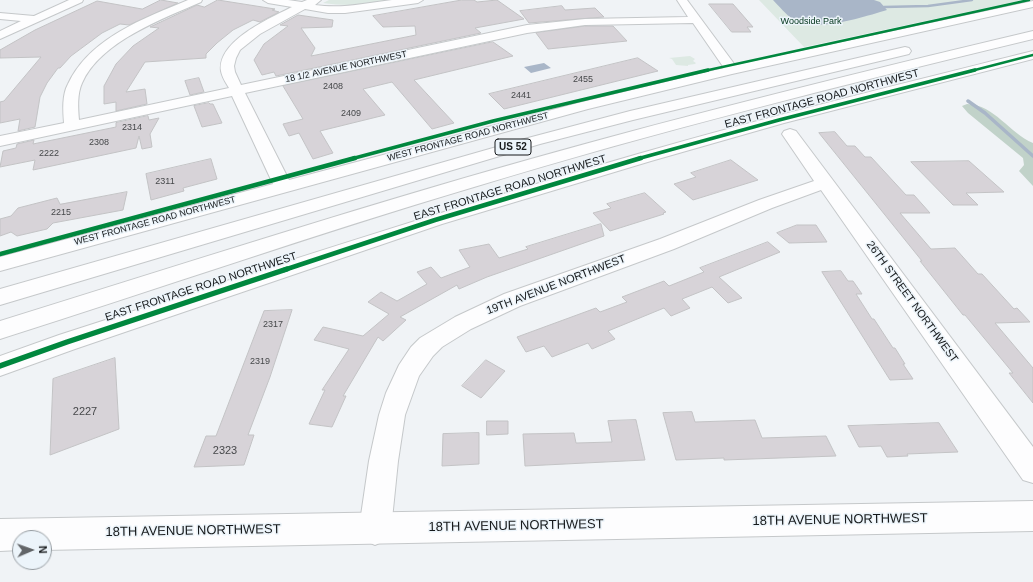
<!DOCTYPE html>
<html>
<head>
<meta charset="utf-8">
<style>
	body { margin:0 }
	#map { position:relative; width:1033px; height:582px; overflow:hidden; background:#f0f3f6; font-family:Helvetica,sans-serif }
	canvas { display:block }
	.north { position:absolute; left:12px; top:530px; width:40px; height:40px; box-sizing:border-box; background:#ecf4fa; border:1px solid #969ca1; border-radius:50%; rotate:88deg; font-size:11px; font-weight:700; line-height:16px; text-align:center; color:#16191b }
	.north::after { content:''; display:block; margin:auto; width:14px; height:18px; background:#626568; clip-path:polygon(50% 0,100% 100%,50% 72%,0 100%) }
</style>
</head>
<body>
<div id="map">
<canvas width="1033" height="582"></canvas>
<div class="north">N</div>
</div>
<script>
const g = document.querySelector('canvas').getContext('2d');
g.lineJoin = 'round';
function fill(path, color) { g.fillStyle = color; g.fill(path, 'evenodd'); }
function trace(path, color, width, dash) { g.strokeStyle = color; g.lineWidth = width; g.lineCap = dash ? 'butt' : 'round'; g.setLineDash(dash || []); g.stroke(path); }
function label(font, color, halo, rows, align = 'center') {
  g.font = font + ' Helvetica,sans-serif'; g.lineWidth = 3; g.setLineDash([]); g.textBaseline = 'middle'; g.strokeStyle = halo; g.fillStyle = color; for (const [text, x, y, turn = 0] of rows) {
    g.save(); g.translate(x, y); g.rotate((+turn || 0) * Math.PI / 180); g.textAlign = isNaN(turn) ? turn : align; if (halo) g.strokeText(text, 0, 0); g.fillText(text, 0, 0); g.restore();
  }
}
const green = new Path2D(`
	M 329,0 L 400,0 C 375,4 348,7 323,3 Z
	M 759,0 L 1023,0 L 804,47 Z
	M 690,56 L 695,59 L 693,61 L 696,63 L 695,64 L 688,65 L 688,66 L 676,65 L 672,59 L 669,58 Z`);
const forest = new Path2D(`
	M 967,104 C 995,105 1009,133 1033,143 L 1033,186 L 1019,171 L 1024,165 L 1023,158 L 968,113 L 962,106 Z`);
const water = new Path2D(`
	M 773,0 L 874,0 L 880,2 L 887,10 C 863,17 816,33 793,19 C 786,15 779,6 773,0 Z
	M 544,63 L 551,68 L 531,73 L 524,67 Z`);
const streamFar1 = new Path2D(`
	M 884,7 L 928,6 L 972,0`);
const stream = new Path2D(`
	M 968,101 L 985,113 L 1033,156`);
const building = new Path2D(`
	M 161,0 L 178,3 L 129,25 L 120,24 L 102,33 L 71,56 L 60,68 L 58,68 L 47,83 L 40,97 L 35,127 L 18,131 L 20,119 L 0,123 L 0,102 L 4,101 L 41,57 L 0,58 L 0,50 L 35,30 L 97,1 L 142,9 Z
	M 218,0 L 275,9 L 272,10 L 279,12 L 260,22 L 253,20 L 233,30 L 217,43 L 206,54 L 206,58 L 145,62 L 126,92 L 145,89 L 147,104 L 116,111 L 116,102 L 104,104 L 104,86 L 116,64 L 133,46 L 159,28 L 150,27 L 197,5 L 204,7 Z
	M 462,0 L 474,0 L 477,2 L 497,0 L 524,19 L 475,28 L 481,33 L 276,76 L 274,72 L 262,75 L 254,60 L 264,44 L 288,26 L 280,25 L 298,15 L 333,20 L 332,27 L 301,28 L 315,48 L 311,56 L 416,35 L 415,26 L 383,27 L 373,16 Z
	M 709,4 L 733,4 L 753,27 L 747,27 L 751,32 L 732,32 Z
	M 562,6 L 565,10 L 595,8 L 604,17 L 529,23 L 520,11 Z
	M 585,26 L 613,26 L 627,41 L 548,49 L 536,33 Z
	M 493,42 L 513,56 L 414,80 L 454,123 L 432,129 L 392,82 L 363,89 L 385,115 L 320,131 L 333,153 L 313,159 L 299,133 L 289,136 L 283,124 L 303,119 L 283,86 Z
	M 638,58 L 658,71 L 504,109 L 489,94 Z
	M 199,78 L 204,92 L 190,95 L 185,81 Z
	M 209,103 L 210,104 L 213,104 L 222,123 L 202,127 L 194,106 Z
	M 148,116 L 149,120 L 159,118 L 150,134 L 152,147 L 142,149 L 139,136 L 136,148 L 33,170 L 35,160 L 0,167 L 3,151 L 16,148 L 17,144 L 34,140 L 33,144 L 116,127 L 116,123 Z
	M 835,132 L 847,146 L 855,146 L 865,157 L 871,157 L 906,195 L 914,195 L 930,213 L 900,213 L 931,249 L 955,248 L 978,274 L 982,274 L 1014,309 L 1017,308 L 1030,322 L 995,323 L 1033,368 L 1033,403 L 1009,373 L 1013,373 L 965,315 L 963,315 L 920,261 L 922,261 L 819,133 Z
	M 211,159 L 217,179 L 183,188 L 184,191 L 151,200 L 146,174 Z
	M 731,160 L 758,180 L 693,200 L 674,184 L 696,177 L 691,173 Z
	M 969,161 L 1004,192 L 966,193 L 978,205 L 953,205 L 911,162 Z
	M 127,192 L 123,210 L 53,223 L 47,229 L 17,236 L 11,232 L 0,236 L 0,219 L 11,216 L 18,208 L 57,198 L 60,204 Z
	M 645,193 L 666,212 L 663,213 L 664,214 L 610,231 L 593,213 L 611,208 L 607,204 Z
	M 601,224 L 604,236 L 487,277 L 459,289 L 457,285 L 400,317 L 406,320 L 383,341 L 378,337 L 343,396 L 346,396 L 332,427 L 309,424 L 325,390 L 322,390 L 349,349 L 314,340 L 323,327 L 363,336 L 389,314 L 368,302 L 381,292 L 397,301 L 427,284 L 417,272 L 431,267 L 441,278 L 470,267 L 459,250 L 489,244 L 499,258 L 528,249 L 526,247 Z
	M 797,225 L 816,225 L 827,242 L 789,243 L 777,233 Z
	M 768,242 L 780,252 L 719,277 L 742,298 L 728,303 L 712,287 L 682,299 L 690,308 L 671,316 L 664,308 L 608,331 L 615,339 L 592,349 L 588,343 L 552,357 L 544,346 L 526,352 L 517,337 L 596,308 L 600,312 L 627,302 L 622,297 L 664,281 L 669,286 L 704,272 L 700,268 Z
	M 841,271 L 848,281 L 853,281 L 862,294 L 856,294 L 872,319 L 874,319 L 893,348 L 895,348 L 905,364 L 903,364 L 913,379 L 890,380 L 822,272 Z
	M 292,310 L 270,377 L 248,435 L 254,435 L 244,465 L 194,467 L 206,436 L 216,436 L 264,311 Z
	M 115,358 L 119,429 L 50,455 L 53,379 Z
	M 486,360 L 505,371 L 481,398 L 462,386 Z
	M 692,412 L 695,422 L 755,420 L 762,438 L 826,436 L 836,456 L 724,460 L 724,458 L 676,460 L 663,413 Z
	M 636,420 L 645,460 L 525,466 L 523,434 L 574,433 L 576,443 L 612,442 L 608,421 Z
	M 487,421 L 508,421 L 508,434 L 487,435 Z
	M 939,423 L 958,452 L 907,454 L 908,456 L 887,457 L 881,446 L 859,447 L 848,426 Z
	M 479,433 L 479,464 L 442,466 L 443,434 Z`);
const minor = new Path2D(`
	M 69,0 L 83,0 L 82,2 L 0,39 L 0,31 L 21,21 L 0,19 L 0,13 L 34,16 Z
	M 188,0 L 202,0 L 201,2 C 162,19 100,42 82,83 C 77,94 78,108 79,120 L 229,88 C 226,83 222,77 221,71 C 217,41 270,18 292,7 L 268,3 L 263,0 L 288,0 L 302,2 L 307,0 L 321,0 L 315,5 C 342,9 366,3 392,0 C 402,0 413,0 423,0 L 418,3 L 345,13 L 328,13 L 305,9 L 260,34 L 240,50 L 236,58 L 234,66 L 235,72 L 241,85 L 527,25 L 585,19 L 688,17 L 677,0 L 687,0 L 735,65 L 1033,1 L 1033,7 L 732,74 L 588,109 L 0,271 L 0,257 L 273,184 L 232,96 L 0,146 L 0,136 L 64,123 C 63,110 62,95 68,84 C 89,38 145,18 188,0 ZM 693,23 L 724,68 L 578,103 L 289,180 L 245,93 L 527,33 L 585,25 Z
	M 1033,51 L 1033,59 L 784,123 L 651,161 L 442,224 L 75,349 L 0,376 L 0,356 L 59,335 C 251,273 443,210 638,154 C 769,116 901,84 1033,51 Z
	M 790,129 L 796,131 L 1033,447 L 1033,483 L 1023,480 L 821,190 L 772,208 L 674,249 L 520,306 L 471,329 L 442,347 L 433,356 L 419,376 L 405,415 L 398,461 L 391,529 L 386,540 L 375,545 L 364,540 L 359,529 L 369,461 L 379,415 L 386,393 L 399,365 L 411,347 L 420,338 L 455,317 L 504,294 L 660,239 L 759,200 L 814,181 L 782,134 L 784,131 Z`);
const major = new Path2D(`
	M 1033,501 L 1033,531 L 44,550 L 44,538 L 20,538 L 20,550 L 0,551 L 0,519 Z`);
const highway = new Path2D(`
	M 1033,31 L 1033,39 C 846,84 658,131 474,187 C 315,234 158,289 0,339 L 0,321 C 177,266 353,209 531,159 C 697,112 865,71 1033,31 Z
	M 905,47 L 909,48 L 911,51 L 909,54 L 633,120 L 540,144 L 0,305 L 0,289 L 528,138 L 630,111 Z`);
const cyclewayFar3 = new Path2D(`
	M 704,71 L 1029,0
	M 971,71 L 1033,55`);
const cyclewayFar2 = new Path2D(`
	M 351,159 L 493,121 L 708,70
	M 637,159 L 779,120 L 975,70`);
const cyclewayFar1 = new Path2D(`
	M 0,254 L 355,158
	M 284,270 L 435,220 L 641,158`);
const cycleway = new Path2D(`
	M 0,366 L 67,342 L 287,269`);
const farParknames = [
	["Woodside Park",811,22]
];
const farStreetnames = [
	["18 1/2 AVENUE NORTHWEST",346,67,-12],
	["WEST FRONTAGE ROAD NORTHWEST",468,137,-15],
	["WEST FRONTAGE ROAD NORTHWEST",155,221,-15]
];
const numberNames = [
	["2455",583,80],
	["2408",333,87],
	["2441",521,96],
	["2409",351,114],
	["2314",132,128],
	["2308",99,143],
	["2222",49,154],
	["2311",165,182],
	["2215",61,213],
	["2317",273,325],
	["2319",260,362]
];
const shields = [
	[513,147,36]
];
const shieldNames = [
	["US 52",513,147]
];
const streetNames = [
	["EAST FRONTAGE ROAD NORTHWEST",822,99,-15],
	["EAST FRONTAGE ROAD NORTHWEST",510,188,-17],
	["19TH AVENUE NORTHWEST",556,285,-21],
	["EAST FRONTAGE ROAD NORTHWEST",201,287,-18],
	["26TH STREET NORTHWEST",912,302,54]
];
const nearNumbernames = [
	["2227",85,412],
	["2323",225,451]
];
const nearStreetnames = [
	["18TH AVENUE NORTHWEST",840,520,-1],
	["18TH AVENUE NORTHWEST",516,526,-1],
	["18TH AVENUE NORTHWEST",193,531,-1]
];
fill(green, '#dde9e3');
fill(forest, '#c1d2c9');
fill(water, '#a9b6c8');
trace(streamFar1, '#a9b6c8', 2.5);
trace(stream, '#a9b6c8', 3.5);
fill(building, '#d7d3d8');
trace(building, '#c3c3c5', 1);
trace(minor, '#c5c8ca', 2);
trace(major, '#c5c8ca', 2);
trace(highway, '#c5c8ca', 2);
fill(minor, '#fdfdfe');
fill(major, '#fdfdfe');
fill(highway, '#fdfdfe');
trace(cyclewayFar3, '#00873e', 2.5);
trace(cyclewayFar2, '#00873e', 3.5);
trace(cyclewayFar1, '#00873e', 4.5);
trace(cycleway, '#00873e', 5.5);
label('9px', '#003319', '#ecf4fa', farParknames);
label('9px', '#16191b', '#ecf4fa', farStreetnames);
label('9px', '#46484a', null, numberNames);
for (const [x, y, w] of shields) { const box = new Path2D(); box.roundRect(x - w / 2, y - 8, w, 16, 3); g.fillStyle = '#ecf4fa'; g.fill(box); trace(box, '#16191b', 1); }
label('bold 10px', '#16191b', null, shieldNames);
label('11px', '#16191b', '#ecf4fa', streetNames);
label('11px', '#46484a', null, nearNumbernames);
label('13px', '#16191b', '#ecf4fa', nearStreetnames);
</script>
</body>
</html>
